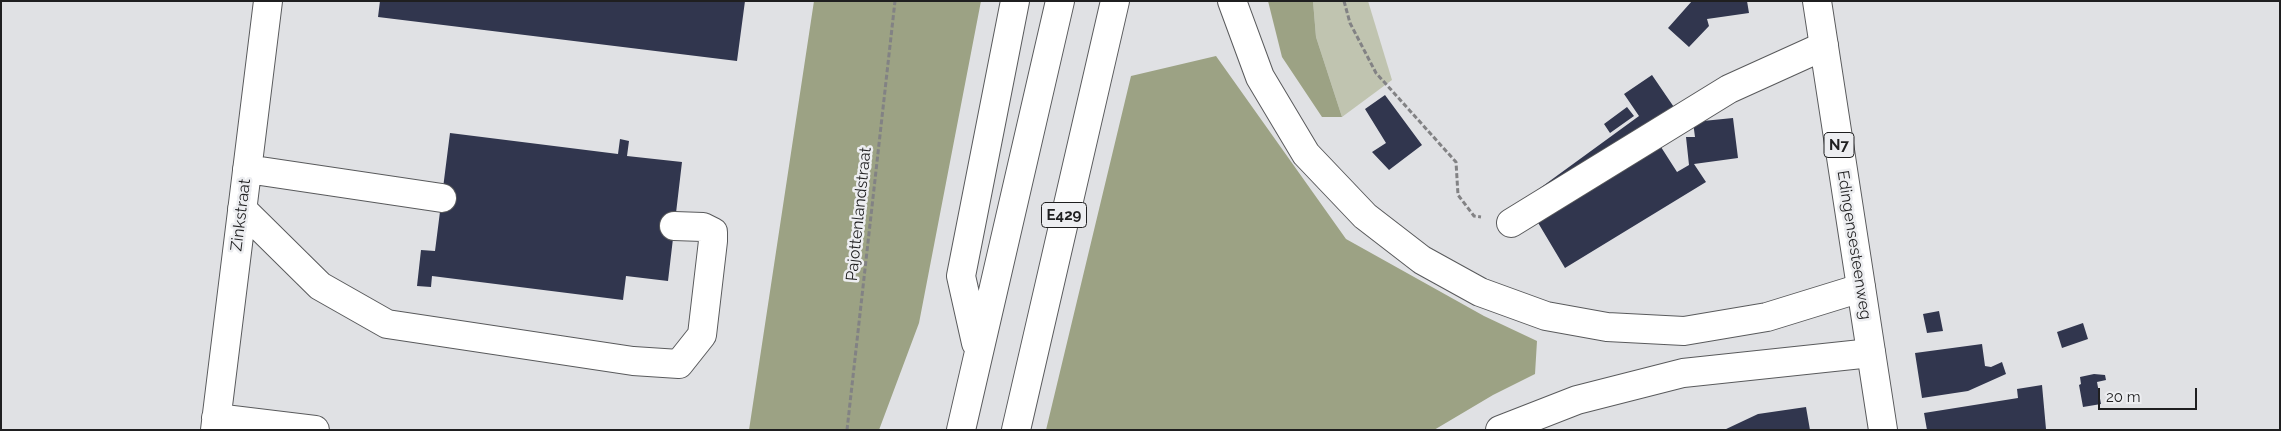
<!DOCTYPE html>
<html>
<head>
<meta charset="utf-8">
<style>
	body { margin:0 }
	#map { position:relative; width:2281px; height:431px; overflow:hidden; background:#e0e1e4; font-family:Raleway,sans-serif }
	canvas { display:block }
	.frame { position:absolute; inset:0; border:2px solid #1f1f20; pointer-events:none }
	.scale { position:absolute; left:2098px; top:388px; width:99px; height:22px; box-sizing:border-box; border:2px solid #1f1f20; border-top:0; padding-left:6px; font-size:15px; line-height:18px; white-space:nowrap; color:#1f1f20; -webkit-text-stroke:4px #edeef1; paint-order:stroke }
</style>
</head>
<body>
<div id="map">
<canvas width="2281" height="431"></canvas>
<div class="frame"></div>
<div class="scale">20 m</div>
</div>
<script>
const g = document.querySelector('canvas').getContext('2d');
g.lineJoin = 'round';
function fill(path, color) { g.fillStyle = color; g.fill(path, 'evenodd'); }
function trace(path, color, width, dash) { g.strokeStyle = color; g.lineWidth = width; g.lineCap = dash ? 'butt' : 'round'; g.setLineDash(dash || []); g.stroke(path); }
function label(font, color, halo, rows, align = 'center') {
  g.font = font + ' Raleway,sans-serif'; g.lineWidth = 5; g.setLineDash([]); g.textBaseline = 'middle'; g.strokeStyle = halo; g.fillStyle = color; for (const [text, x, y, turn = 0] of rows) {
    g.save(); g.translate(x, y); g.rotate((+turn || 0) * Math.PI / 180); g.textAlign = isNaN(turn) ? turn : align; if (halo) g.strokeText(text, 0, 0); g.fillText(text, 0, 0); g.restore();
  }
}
const green = new Path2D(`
	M 1313,1 L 1368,1 L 1392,80 L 1342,117 L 1316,37 Z`);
const forest = new Path2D(`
	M 814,1 L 981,1 L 919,323 L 879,430 L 749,430 Z
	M 1268,1 L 1313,1 L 1316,37 L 1342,117 L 1322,117 L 1282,57 Z
	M 1216,56 L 1346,239 L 1484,316 L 1537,341 L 1535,374 L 1493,395 L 1434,430 L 1046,430 L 1131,76 Z`);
const building = new Path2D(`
	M 380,1 L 745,1 L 737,61 L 378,17 Z
	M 1692,1 L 1747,1 L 1749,13 L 1707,19 L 1709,26 L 1689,47 L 1668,28 Z
	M 1652,75 L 1678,113 L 1540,199 L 1536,191 L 1639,116 L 1624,94 Z
	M 1385,95 L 1422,145 L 1389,170 L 1372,152 L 1386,143 L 1365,109 Z
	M 1627,107 L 1634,116 L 1610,133 L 1604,124 Z
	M 1733,118 L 1738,158 L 1694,164 L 1706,182 L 1565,268 L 1537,221 L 1661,147 L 1677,172 L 1689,165 L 1686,137 L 1695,137 L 1693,122 Z
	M 450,133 L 618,154 L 620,139 L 629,141 L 627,156 L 682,162 L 668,281 L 626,276 L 623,300 L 432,276 L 431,287 L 417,286 L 421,250 L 435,251 Z
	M 1939,311 L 1943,331 L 1927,333 L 1923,314 Z
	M 2083,323 L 2088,339 L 2062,348 L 2057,332 Z
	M 1982,344 L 1985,366 L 1991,367 L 2002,362 L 2006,374 L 1968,391 L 1922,398 L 1915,353 Z
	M 2094,374 L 2105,375 L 2106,380 L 2097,382 L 2101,404 L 2083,407 L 2079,385 L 2081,384 L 2080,377 Z
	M 2042,385 L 2046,429 L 1927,430 L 1924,413 L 2018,398 L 2017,389 Z
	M 1806,407 L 1810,430 L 1724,430 L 1758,414 Z`);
const path = new Path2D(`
	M 1344,1 L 1350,23 L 1376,73 L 1456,162 L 1458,195 L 1474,216 L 1481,217
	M 847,430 L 895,1`);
const minor = new Path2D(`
	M 247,169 L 442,198
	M 242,209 L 320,286 L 387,324 L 633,361 L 679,364 L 702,335 L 713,241 L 713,232 L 703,227 L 674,226
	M 1511,223 L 1729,89 L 1824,46
	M 216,418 L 315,430
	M 215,430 L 268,1`);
const major = new Path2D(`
	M 1817,1 L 1883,430`);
const highway = new Path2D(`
	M 1232,1 L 1260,77 L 1306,154 L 1365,216 L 1422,260 L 1480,292 L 1546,316 L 1607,327 L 1684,331 L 1767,317 L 1861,288
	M 976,343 L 961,276 L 1015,1
	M 961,430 L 1060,1
	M 1016,430 L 1115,1
	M 1500,430 L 1577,400 L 1683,373 L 1871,353`);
const shields = [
	[1839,145,30],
	[1064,215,45]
];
const shieldNames = [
	["N7",1839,145],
	["E429",1064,215]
];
const streetNames = [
	["Pajottenlandstraat",859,214,-84],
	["Zinkstraat",241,215,-83],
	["Edingensesteenweg",1854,245,81]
];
fill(green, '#c0c4b0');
fill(forest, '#9ca284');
fill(building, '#31364e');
trace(minor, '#595a5c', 30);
trace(major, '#595a5c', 30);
trace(highway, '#595a5c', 30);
trace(path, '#828284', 3, [5, 2.5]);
trace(minor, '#fff', 28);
trace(major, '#fff', 28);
trace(highway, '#fff', 28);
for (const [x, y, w] of shields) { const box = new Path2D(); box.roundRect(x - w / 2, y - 12.5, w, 25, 4); g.fillStyle = '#edeef1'; g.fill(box); trace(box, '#1f1f20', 1); }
label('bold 15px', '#1f1f20', null, shieldNames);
label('16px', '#1f1f20', '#edeef1', streetNames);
</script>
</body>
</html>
